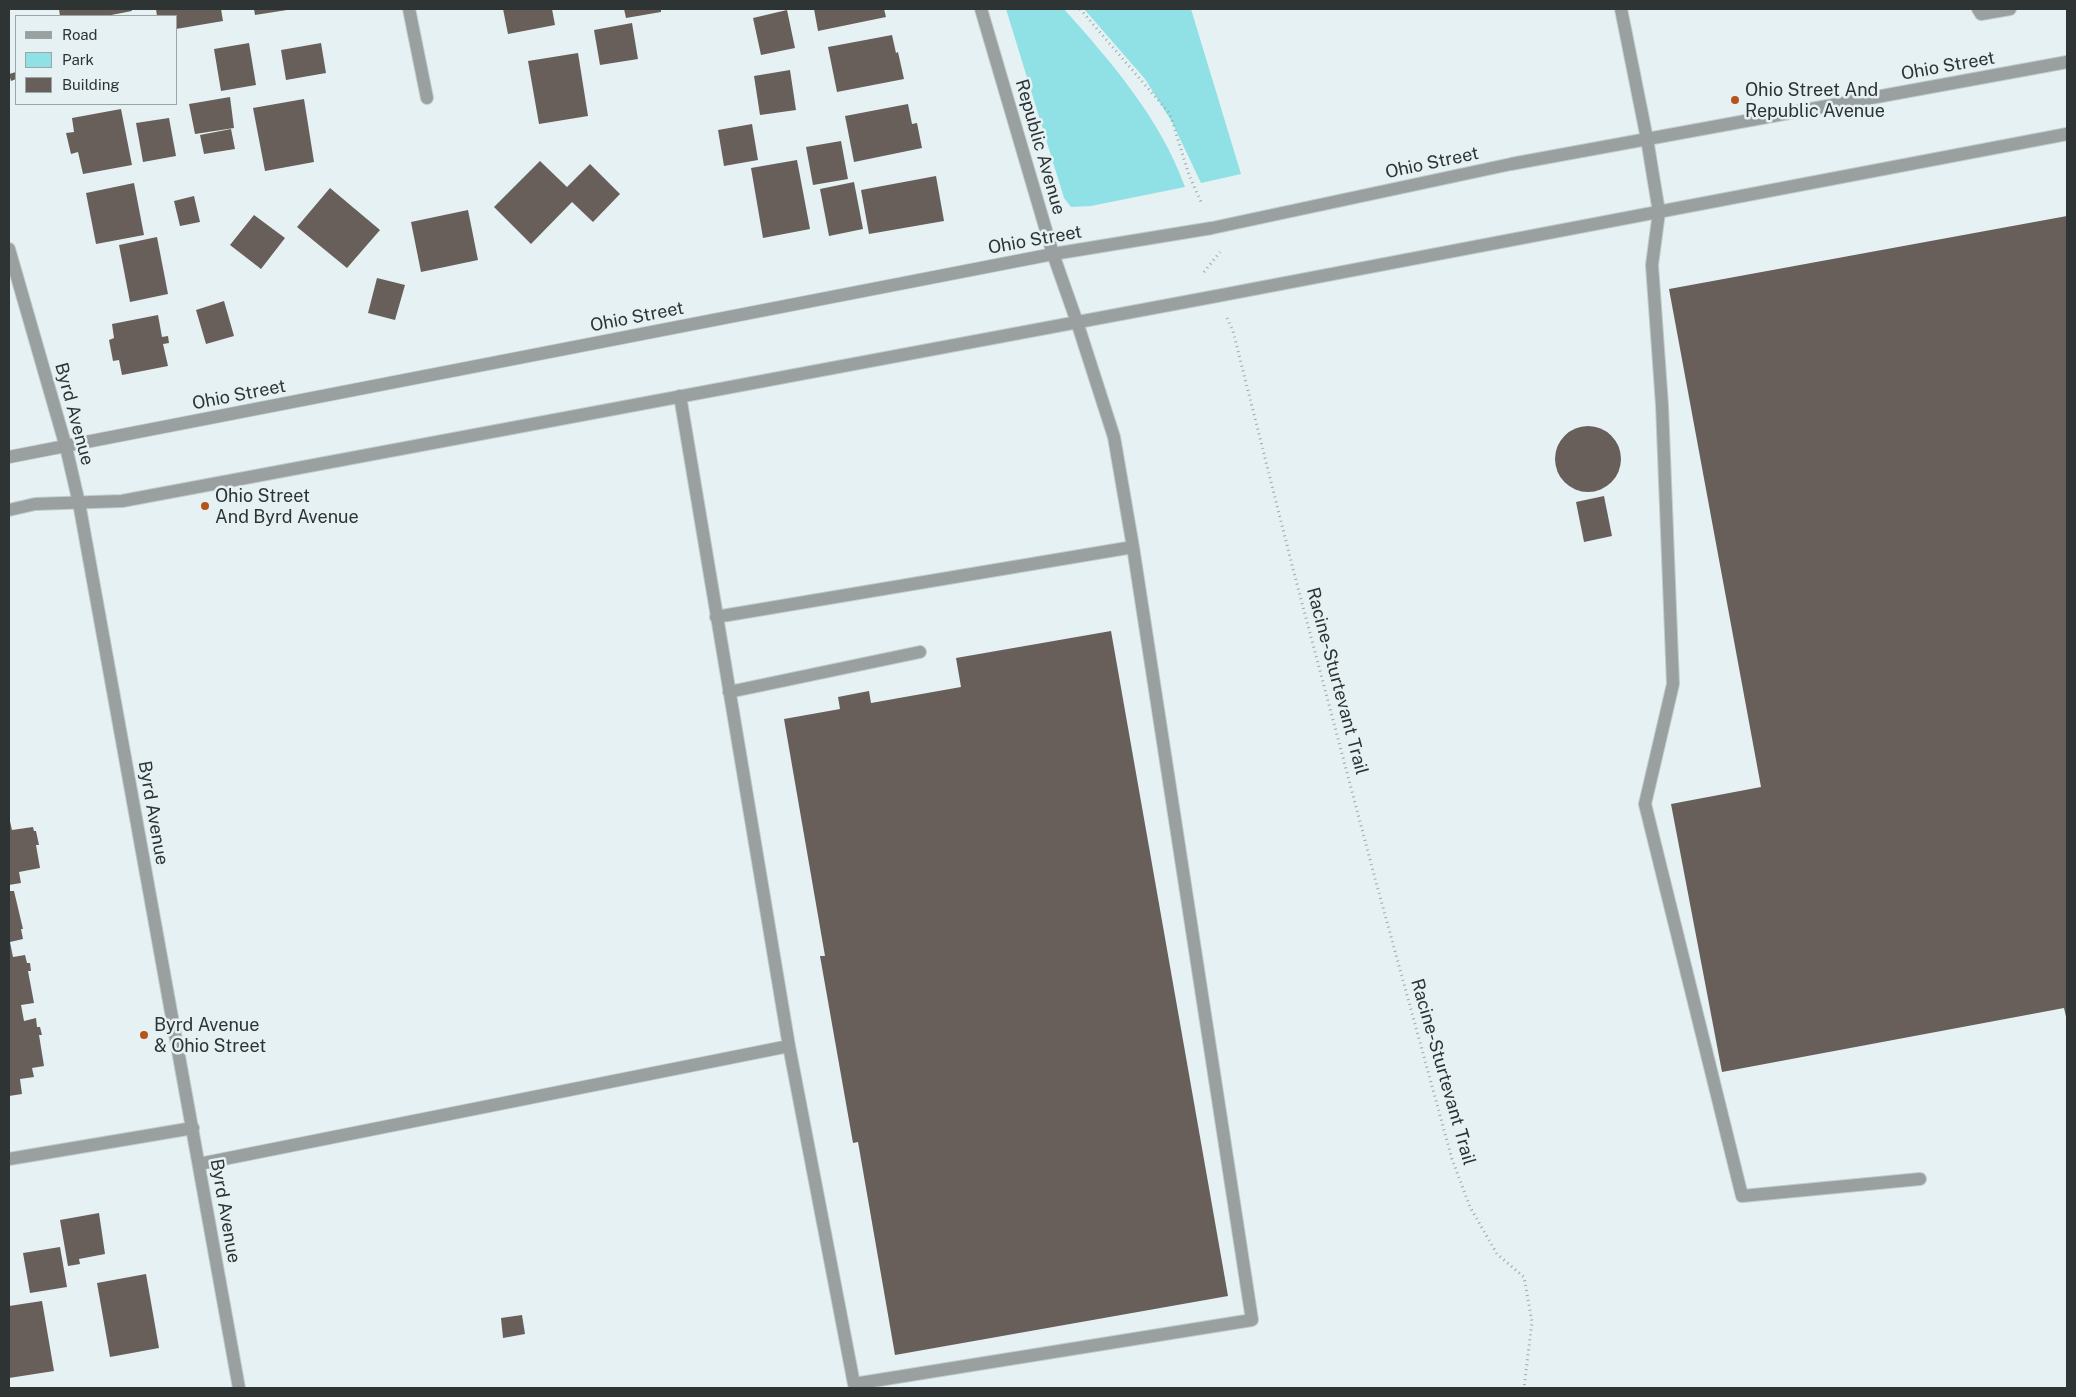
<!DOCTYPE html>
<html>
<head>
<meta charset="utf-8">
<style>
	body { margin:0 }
	#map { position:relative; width:2076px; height:1397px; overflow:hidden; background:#e5f1f2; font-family:"Public Sans",sans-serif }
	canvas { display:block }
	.frame { position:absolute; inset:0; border:10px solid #2e3333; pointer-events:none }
	.legend { position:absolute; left:15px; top:15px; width:162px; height:90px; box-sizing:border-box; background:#e5f1f2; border:1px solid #9ca5a6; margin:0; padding:6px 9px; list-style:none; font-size:15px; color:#2e3333 }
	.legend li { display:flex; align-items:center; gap:10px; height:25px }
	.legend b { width:25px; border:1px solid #9ca5a6 }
</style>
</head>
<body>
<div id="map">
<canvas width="2076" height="1397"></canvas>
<div class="frame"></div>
<ul class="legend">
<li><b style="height:6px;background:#9a9fa0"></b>Road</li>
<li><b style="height:14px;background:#8fe1e6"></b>Park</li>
<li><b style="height:14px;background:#685f5a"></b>Building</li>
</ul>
</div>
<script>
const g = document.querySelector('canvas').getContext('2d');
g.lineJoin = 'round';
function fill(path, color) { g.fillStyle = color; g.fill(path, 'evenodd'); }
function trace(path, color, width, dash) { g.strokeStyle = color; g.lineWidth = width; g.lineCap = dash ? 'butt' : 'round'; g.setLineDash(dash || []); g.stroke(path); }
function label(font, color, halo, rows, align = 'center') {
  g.font = font + ' "Public Sans",sans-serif'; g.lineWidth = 5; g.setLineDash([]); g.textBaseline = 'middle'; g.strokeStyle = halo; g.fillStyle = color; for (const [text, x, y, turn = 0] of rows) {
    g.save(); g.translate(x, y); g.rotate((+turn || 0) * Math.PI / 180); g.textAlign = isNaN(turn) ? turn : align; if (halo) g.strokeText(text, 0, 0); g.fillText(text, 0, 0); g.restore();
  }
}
const green = new Path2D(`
	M 1006,9 L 1064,9 C 1112,63 1160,118 1185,187 L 1091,206 L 1071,207 L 1064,198 Z
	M 1084,9 L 1191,9 L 1241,174 L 1201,183 L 1172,122 L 1145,79 Z`);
const building = new Path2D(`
	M 59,9 L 131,9 L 132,11 L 106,16 L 60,16 Z
	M 156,9 L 221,9 L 223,21 L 176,29 L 176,16 L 157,16 Z
	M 254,9 L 287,9 L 287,10 L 255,15 Z
	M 503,9 L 552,9 L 555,25 L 508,34 Z
	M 624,9 L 661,9 L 661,12 L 626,18 Z
	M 814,9 L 884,9 L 886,17 L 818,31 Z
	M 787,10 L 795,48 L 761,55 L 753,18 Z
	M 632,23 L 638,59 L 600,65 L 594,30 Z
	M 892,35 L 896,53 L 898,52 L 904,79 L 837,92 L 828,47 Z
	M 249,43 L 256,85 L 221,91 L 214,49 Z
	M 321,43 L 326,73 L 286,80 L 281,50 Z
	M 578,53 L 588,116 L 539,124 L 528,61 Z
	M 790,70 L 796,110 L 760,115 L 754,76 Z
	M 16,72 L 16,79 L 11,81 L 9,74 Z
	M 230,97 L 234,128 L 195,134 L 189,104 Z
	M 304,99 L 314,162 L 265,171 L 253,108 Z
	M 908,104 L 912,124 L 917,123 L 922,148 L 854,162 L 845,116 Z
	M 121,109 L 132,165 L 83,174 L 78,152 L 71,154 L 66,133 L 74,132 L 72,118 Z
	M 169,118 L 176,156 L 143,162 L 136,123 Z
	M 752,124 L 758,160 L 724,166 L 718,130 Z
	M 231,129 L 235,149 L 204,154 L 200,135 Z
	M 841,141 L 848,179 L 813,185 L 806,147 Z
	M 797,160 L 810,229 L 763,238 L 751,168 Z
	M 540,161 L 567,187 L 590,164 L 620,194 L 593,222 L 572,202 L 531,244 L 494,207 Z
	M 936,176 L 944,221 L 869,234 L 861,190 Z
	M 854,182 L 863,229 L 829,236 L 820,189 Z
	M 134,183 L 144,235 L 96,244 L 86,193 Z
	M 330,188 L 380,230 L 347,268 L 297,227 Z
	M 194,196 L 200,222 L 180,226 L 174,201 Z
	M 468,210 L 478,260 L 421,272 L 411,222 Z
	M 254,215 L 285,238 L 261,269 L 230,245 Z
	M 2067,216 L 2067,1021 L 2064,1008 L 1722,1072 L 1671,804 L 1761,787 L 1669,289 Z
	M 157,237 L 168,294 L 130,302 L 119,245 Z
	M 377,278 L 405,285 L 395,320 L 368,313 Z
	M 224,301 L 234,336 L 206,344 L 196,310 Z
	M 158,315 L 162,337 L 168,336 L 169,343 L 163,344 L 168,366 L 122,375 L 119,360 L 113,361 L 109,340 L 114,338 L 112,324 Z
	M1555 459a33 33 0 1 1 66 0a33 33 0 1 1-66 0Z
	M 1604,496 L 1612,536 L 1584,542 L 1576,502 Z
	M 1111,631 L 1228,1296 L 895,1355 L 858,1142 L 853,1143 L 820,956 L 825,956 L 784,719 L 840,709 L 838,697 L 869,691 L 871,703 L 961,687 L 956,658 Z
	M 9,817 L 12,830 L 33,827 L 34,831 L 36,831 L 39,845 L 36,845 L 40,868 L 19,872 L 21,883 L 9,885 Z
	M 9,891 L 14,891 L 23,929 L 21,929 L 23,939 L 10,942 L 13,957 L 25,955 L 27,963 L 30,963 L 31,971 L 28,971 L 34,1003 L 21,1005 L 24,1021 L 36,1018 L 37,1027 L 40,1027 L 42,1035 L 39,1035 L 44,1066 L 32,1068 L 34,1077 L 20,1079 L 22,1094 L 9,1096 Z
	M 99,1213 L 105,1254 L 79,1259 L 80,1264 L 68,1266 L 60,1220 Z
	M 60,1247 L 67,1287 L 30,1293 L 23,1253 Z
	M 146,1274 L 159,1348 L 110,1357 L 97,1283 Z
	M 42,1301 L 54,1371 L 9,1378 L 9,1306 Z
	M 522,1315 L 525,1334 L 503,1338 L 501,1318 Z`);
const path = new Path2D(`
	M 1080,9 L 1170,114 L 1189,175 L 1202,204
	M 1204,272 L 1220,252
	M 1227,318 L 1233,331 L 1293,569 L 1376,882 L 1452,1159 L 1470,1207 L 1497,1254 L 1524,1277 L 1532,1322 L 1524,1388`);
const service = new Path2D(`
	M 1621,9 L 1647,139
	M 1978,9 L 1981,14 L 2010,9
	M 1659,212 L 1652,265 L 1662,405 L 1673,684 L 1645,804 L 1742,1196 L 1920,1179
	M 716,617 L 1133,547 L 1114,437 L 1077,322
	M 729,692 L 920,652
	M 789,1046 L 854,1384 L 1252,1320 L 1133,547
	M 9,1159 L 193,1128
	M 199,1164 L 789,1046 L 680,396`);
const minor = new Path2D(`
	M 409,9 L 427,98
	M 981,9 L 1053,254 L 1077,322
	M 9,249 L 66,447 L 79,503 L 239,1388`);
const tertiary = new Path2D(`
	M 1647,139 L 1659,212
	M 9,457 L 1053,254 L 1212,228 L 1511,164 L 2067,62
	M 9,510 L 35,504 L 122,501 L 1217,296 L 2067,134`);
const markers = [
	[1735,100,5,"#b65419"],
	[205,506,5,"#b65419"],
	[144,1035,5,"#b65419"]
];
const streetNames = [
	["Ohio Street",1948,66,-10],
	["Republic Avenue",1040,147,74],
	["Ohio Street",1432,163,-12],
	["Ohio Street",1035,240,-10],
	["Ohio Street",637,317,-11],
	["Ohio Street",239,395,-11],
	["Byrd Avenue",74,414,75],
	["Racine-Sturtevant Trail",1337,681,75],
	["Byrd Avenue",153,813,80],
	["Racine-Sturtevant Trail",1443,1072,74],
	["Byrd Avenue",225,1211,80]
];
const poiNames = [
	["Ohio Street And",1745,90],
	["Republic Avenue",1745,111],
	["Ohio Street",215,496],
	["And Byrd Avenue",215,517],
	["Byrd Avenue",154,1025],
	["& Ohio Street",154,1046]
];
fill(green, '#8fe1e6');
fill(building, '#685f5a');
trace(service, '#c0cbcc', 14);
trace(minor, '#c0cbcc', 14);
trace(tertiary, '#c0cbcc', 14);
trace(path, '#9fa9a9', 3, [1, 4]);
trace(service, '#9a9fa0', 12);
trace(minor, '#9a9fa0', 12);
trace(tertiary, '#9a9fa0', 12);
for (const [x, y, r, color] of markers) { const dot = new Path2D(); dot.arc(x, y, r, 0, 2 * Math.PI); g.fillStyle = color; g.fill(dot); trace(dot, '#e5f1f2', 2); }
label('18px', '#2e3333', '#e5f1f2', streetNames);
label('18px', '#2e3333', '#e5f1f2', poiNames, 'left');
</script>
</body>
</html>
